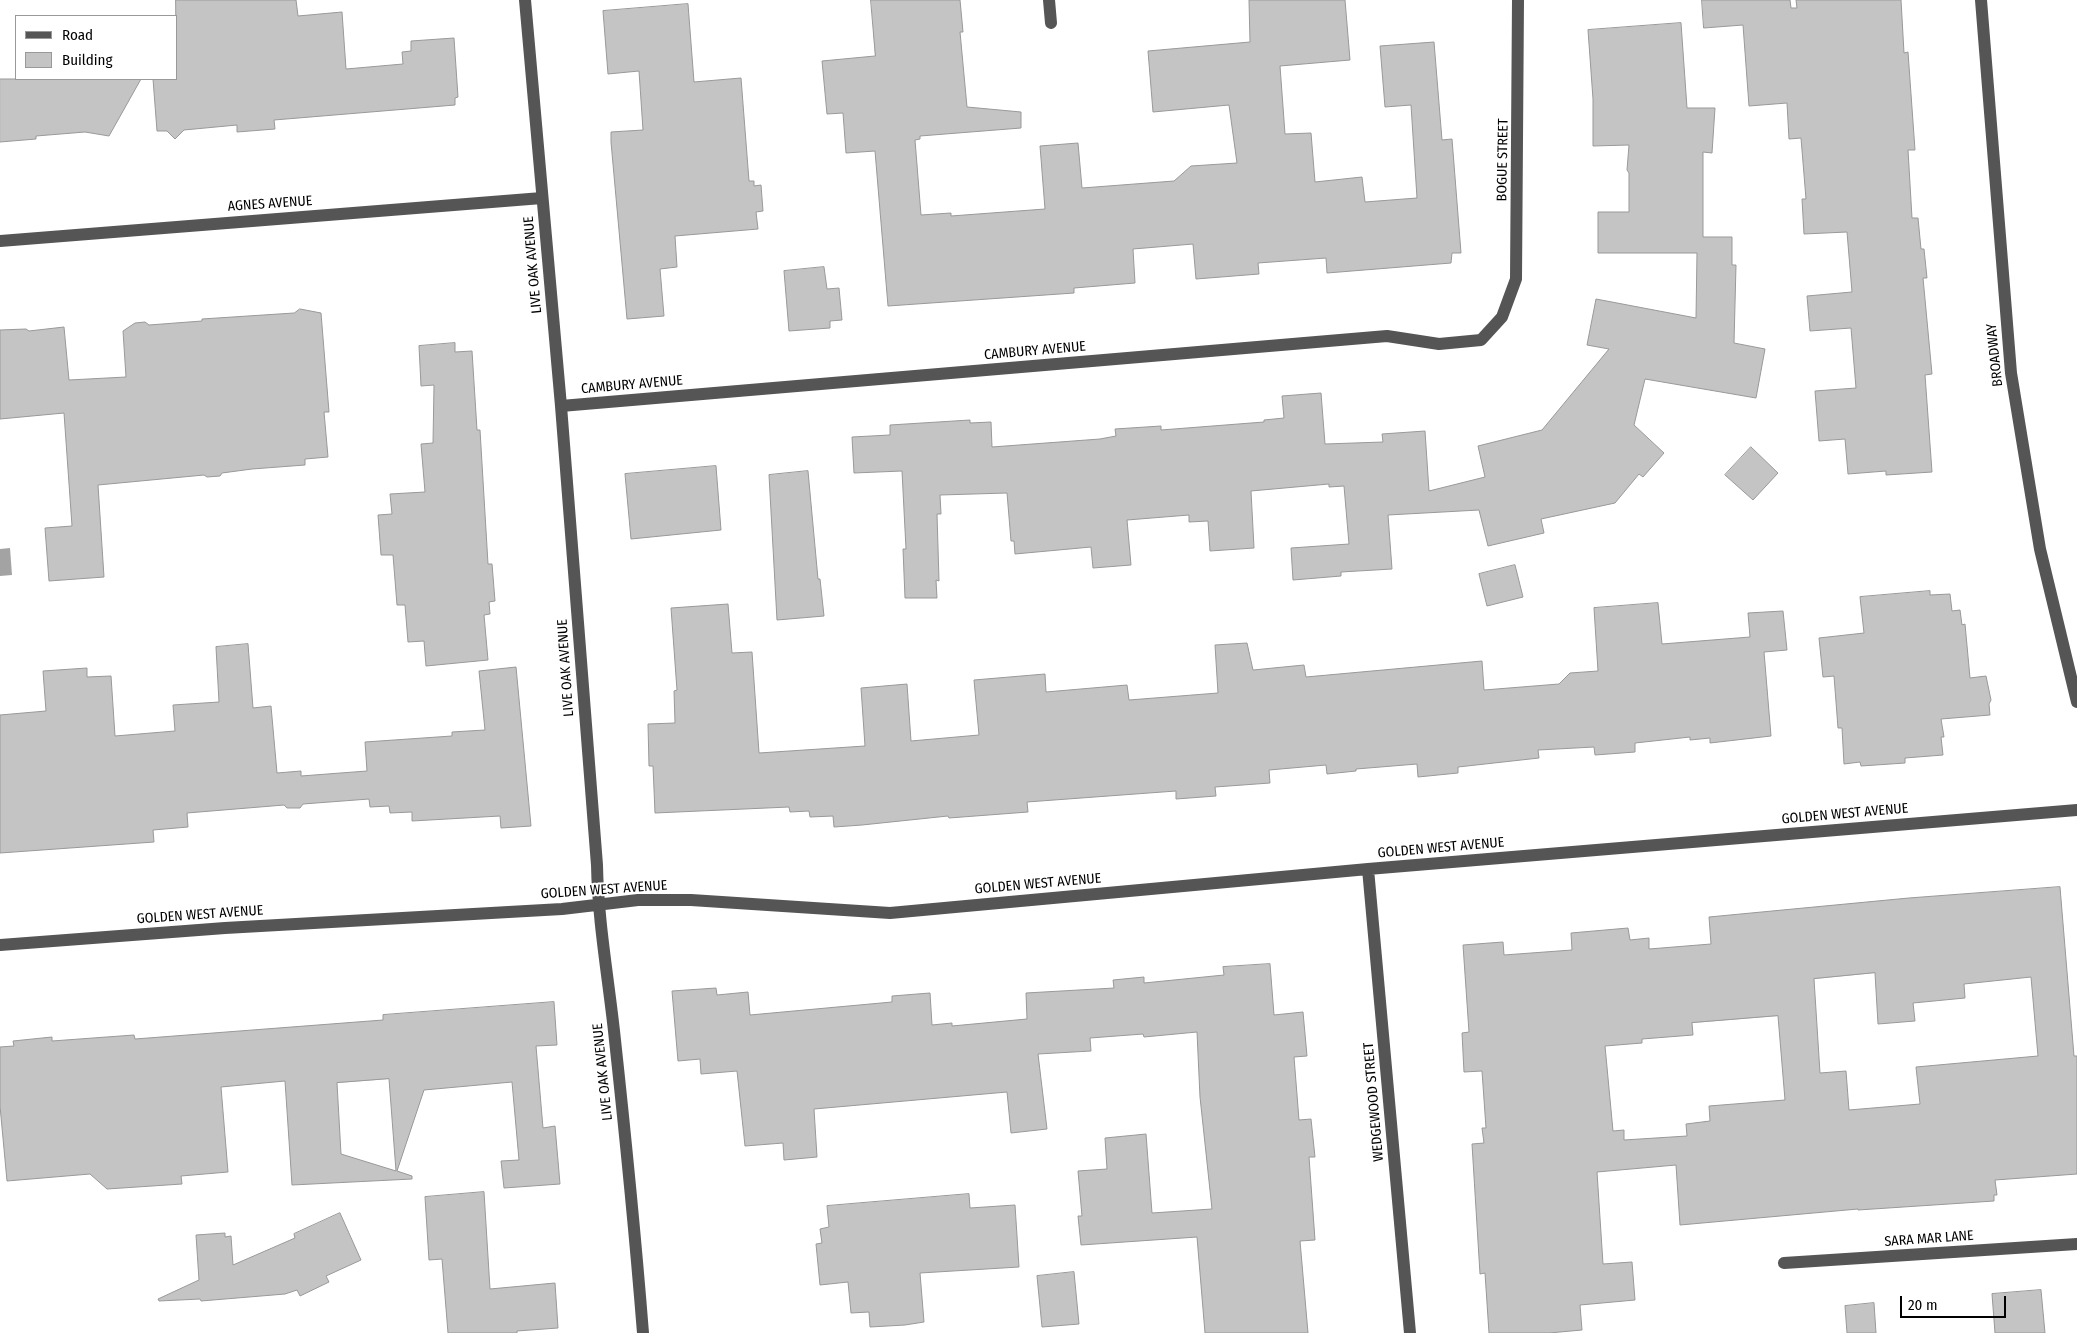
<!DOCTYPE html>
<html>
<head>
<meta charset="utf-8">
<style>
	body { margin:0 }
	#map { position:relative; width:2077px; height:1333px; overflow:hidden; background:#fff; font-family:"Fira Sans Condensed",sans-serif }
	canvas { display:block }
	.legend { position:absolute; left:15px; top:15px; width:162px; height:65px; box-sizing:border-box; background:#fff; border:1px solid #999; margin:0; padding:6px 9px; list-style:none; font-size:15px; color:#000 }
	.legend li { display:flex; align-items:center; gap:10px; height:25px }
	.legend b { width:25px; border:1px solid #999 }
	.scale { position:absolute; left:1900px; top:1296px; width:106px; height:22px; box-sizing:border-box; border:2px solid #000; border-top:0; padding-left:6px; font-size:15px; line-height:18px; white-space:nowrap; color:#000; -webkit-text-stroke:4px #fff; paint-order:stroke }
</style>
</head>
<body>
<div id="map">
<canvas width="2077" height="1333"></canvas>
<ul class="legend">
<li><b style="height:6px;background:#555"></b>Road</li>
<li><b style="height:14px;background:#c4c4c4"></b>Building</li>
</ul>
<div class="scale">20 m</div>
</div>
<script>
const g = document.querySelector('canvas').getContext('2d');
g.lineJoin = 'round';
function fill(path, color) { g.fillStyle = color; g.fill(path, 'evenodd'); }
function trace(path, color, width, dash) { g.strokeStyle = color; g.lineWidth = width; g.lineCap = dash ? 'butt' : 'round'; g.setLineDash(dash || []); g.stroke(path); }
function label(font, color, halo, rows, align = 'center') {
  g.font = font + ' "Fira Sans Condensed",sans-serif'; g.lineWidth = 4; g.setLineDash([]); g.textBaseline = 'middle'; g.strokeStyle = halo; g.fillStyle = color; for (const [text, x, y, turn = 0] of rows) {
    g.save(); g.translate(x, y); g.rotate((+turn || 0) * Math.PI / 180); g.textAlign = isNaN(turn) ? turn : align; if (halo) g.strokeText(text, 0, 0); g.fillText(text, 0, 0); g.restore();
  }
}
const water = new Path2D(`
	M 10,548 L 12,575 L 0,576 L 0,549 Z`);
const building = new Path2D(`
	M 176,0 L 296,0 L 298,16 L 342,12 L 346,69 L 403,64 L 402,52 L 411,51 L 411,41 L 454,38 L 458,97 L 455,98 L 455,105 L 274,120 L 275,129 L 237,132 L 237,125 L 184,130 L 175,139 L 167,131 L 157,131 L 153,79 L 176,79 Z
	M 871,0 L 960,0 L 963,32 L 960,32 L 967,107 L 1021,112 L 1021,128 L 920,136 L 920,139 L 915,140 L 921,215 L 951,213 L 951,216 L 1045,209 L 1040,146 L 1078,143 L 1082,188 L 1174,181 L 1191,166 L 1237,163 L 1229,105 L 1153,112 L 1148,51 L 1250,42 L 1249,0 L 1345,0 L 1350,60 L 1280,66 L 1285,134 L 1311,133 L 1315,182 L 1362,177 L 1365,202 L 1417,198 L 1411,105 L 1385,107 L 1380,46 L 1434,42 L 1442,140 L 1452,139 L 1461,253 L 1452,253 L 1451,263 L 1327,273 L 1326,258 L 1258,263 L 1259,274 L 1196,279 L 1193,244 L 1133,249 L 1135,283 L 1074,288 L 1074,293 L 888,306 L 875,151 L 846,153 L 843,113 L 827,114 L 822,61 L 875,56 Z
	M 1702,0 L 1790,0 L 1791,8 L 1797,8 L 1796,0 L 1901,0 L 1904,53 L 1908,52 L 1915,150 L 1908,150 L 1912,218 L 1918,218 L 1921,249 L 1924,249 L 1927,278 L 1923,278 L 1932,374 L 1925,375 L 1932,472 L 1886,475 L 1886,471 L 1848,474 L 1845,439 L 1819,441 L 1815,391 L 1856,388 L 1851,328 L 1810,331 L 1807,296 L 1852,292 L 1847,232 L 1804,234 L 1802,199 L 1806,199 L 1801,138 L 1789,139 L 1787,103 L 1749,106 L 1743,25 L 1704,28 Z
	M 688,4 L 694,82 L 741,78 L 749,181 L 754,181 L 754,186 L 761,185 L 763,211 L 756,212 L 758,229 L 675,236 L 677,267 L 660,269 L 664,316 L 627,319 L 611,142 L 611,132 L 643,130 L 639,71 L 608,74 L 603,11 Z
	M 1681,23 L 1687,108 L 1715,108 L 1712,153 L 1703,152 L 1703,237 L 1732,237 L 1732,265 L 1736,265 L 1734,343 L 1765,349 L 1756,398 L 1645,379 L 1634,425 L 1664,453 L 1643,477 L 1639,474 L 1615,503 L 1541,519 L 1544,533 L 1488,546 L 1479,510 L 1388,515 L 1392,569 L 1341,572 L 1341,576 L 1293,580 L 1291,548 L 1349,544 L 1344,486 L 1329,487 L 1329,484 L 1251,491 L 1254,548 L 1210,551 L 1208,521 L 1189,522 L 1189,515 L 1127,520 L 1131,565 L 1093,568 L 1091,547 L 1015,554 L 1014,541 L 1011,541 L 1007,493 L 940,495 L 941,514 L 937,514 L 939,581 L 936,580 L 937,598 L 905,598 L 903,549 L 906,549 L 902,471 L 854,473 L 852,437 L 890,435 L 890,425 L 970,420 L 970,423 L 991,422 L 992,447 L 1100,439 L 1116,436 L 1115,429 L 1161,426 L 1161,430 L 1264,422 L 1264,420 L 1284,418 L 1282,396 L 1321,393 L 1325,444 L 1383,442 L 1382,434 L 1425,431 L 1429,491 L 1485,477 L 1478,446 L 1542,430 L 1609,349 L 1587,345 L 1596,299 L 1696,318 L 1697,253 L 1598,253 L 1598,212 L 1629,212 L 1629,173 L 1627,170 L 1629,145 L 1593,146 L 1593,99 L 1588,30 Z
	M 0,79 L 141,79 L 109,136 L 85,132 L 36,136 L 36,139 L 0,142 Z
	M 824,267 L 827,289 L 839,288 L 842,320 L 830,321 L 830,328 L 789,331 L 784,271 Z
	M 300,309 L 321,313 L 329,412 L 324,412 L 328,457 L 305,459 L 305,465 L 252,469 L 222,473 L 220,476 L 207,477 L 204,475 L 98,485 L 104,577 L 49,581 L 45,528 L 72,526 L 64,413 L 0,419 L 0,330 L 26,329 L 29,331 L 64,327 L 69,380 L 126,377 L 123,331 L 135,323 L 145,322 L 149,325 L 202,321 L 202,319 L 294,313 Z
	M 455,343 L 455,352 L 472,351 L 477,430 L 480,430 L 488,564 L 492,564 L 495,601 L 489,602 L 490,614 L 484,615 L 488,660 L 426,666 L 424,641 L 408,642 L 405,605 L 397,605 L 393,555 L 381,555 L 378,515 L 392,514 L 390,494 L 425,492 L 421,444 L 433,443 L 434,385 L 421,386 L 419,346 Z
	M 1751,447 L 1778,473 L 1753,500 L 1725,475 Z
	M 716,466 L 721,530 L 631,539 L 625,474 Z
	M 808,471 L 818,579 L 820,579 L 824,616 L 777,620 L 769,475 Z
	M 1515,565 L 1523,597 L 1487,606 L 1479,574 Z
	M 1930,591 L 1930,595 L 1950,594 L 1952,611 L 1960,610 L 1962,625 L 1965,624 L 1970,678 L 1986,676 L 1991,700 L 1989,704 L 1990,715 L 1941,719 L 1944,737 L 1941,737 L 1943,755 L 1905,758 L 1905,763 L 1861,766 L 1860,762 L 1844,764 L 1842,728 L 1838,728 L 1834,676 L 1823,677 L 1819,638 L 1864,633 L 1860,597 Z
	M 1658,603 L 1662,644 L 1750,637 L 1748,613 L 1783,611 L 1787,650 L 1764,652 L 1771,736 L 1710,743 L 1710,738 L 1690,740 L 1690,737 L 1635,743 L 1635,752 L 1595,755 L 1594,747 L 1538,750 L 1539,758 L 1458,767 L 1458,773 L 1418,777 L 1417,764 L 1356,769 L 1356,771 L 1327,774 L 1326,765 L 1269,770 L 1270,783 L 1215,787 L 1216,796 L 1176,799 L 1176,791 L 1027,802 L 1028,812 L 949,818 L 948,816 L 862,825 L 834,827 L 833,816 L 810,817 L 809,811 L 790,812 L 789,807 L 655,813 L 653,766 L 649,766 L 648,724 L 675,723 L 674,691 L 677,690 L 671,608 L 728,604 L 732,653 L 752,652 L 759,753 L 865,746 L 861,688 L 907,684 L 911,741 L 979,735 L 974,680 L 1045,674 L 1046,692 L 1127,685 L 1129,700 L 1218,693 L 1215,645 L 1247,643 L 1253,670 L 1304,665 L 1306,677 L 1482,661 L 1484,690 L 1559,684 L 1570,673 L 1598,671 L 1594,608 Z
	M 248,644 L 253,708 L 271,706 L 277,773 L 301,771 L 301,776 L 367,771 L 365,742 L 452,736 L 452,732 L 485,730 L 479,671 L 516,667 L 531,826 L 501,828 L 500,816 L 412,821 L 412,812 L 390,813 L 389,806 L 370,807 L 369,799 L 303,804 L 300,808 L 287,808 L 284,805 L 187,813 L 188,827 L 153,830 L 154,842 L 0,853 L 0,715 L 46,711 L 43,671 L 87,668 L 87,677 L 111,676 L 115,736 L 175,731 L 173,705 L 219,702 L 216,647 Z
	M 2060,887 L 2074,1056 L 2077,1056 L 2077,1174 L 1995,1180 L 1997,1195 L 1994,1195 L 1994,1201 L 1858,1210 L 1858,1209 L 1680,1225 L 1676,1165 L 1597,1172 L 1603,1264 L 1632,1262 L 1635,1300 L 1580,1305 L 1582,1330 L 1549,1333 L 1489,1333 L 1485,1273 L 1480,1274 L 1472,1144 L 1484,1143 L 1482,1128 L 1486,1128 L 1482,1071 L 1464,1072 L 1462,1033 L 1469,1032 L 1463,945 L 1503,942 L 1504,955 L 1572,950 L 1571,933 L 1628,928 L 1630,940 L 1649,938 L 1649,949 L 1711,944 L 1709,917 L 1909,898 ZM 1875,973 L 1878,1024 L 1915,1021 L 1913,1003 L 1965,998 L 1964,984 L 2031,977 L 2038,1056 L 1916,1067 L 1920,1104 L 1849,1110 L 1846,1071 L 1820,1073 L 1814,979 ZM 1778,1016 L 1785,1100 L 1709,1106 L 1710,1121 L 1686,1124 L 1687,1136 L 1624,1140 L 1624,1130 L 1613,1131 L 1605,1046 L 1642,1043 L 1642,1039 L 1693,1035 L 1692,1023 Z
	M 1270,964 L 1274,1015 L 1303,1012 L 1307,1056 L 1294,1057 L 1299,1120 L 1311,1119 L 1315,1157 L 1309,1157 L 1315,1240 L 1300,1241 L 1308,1333 L 1205,1333 L 1197,1237 L 1081,1245 L 1078,1216 L 1082,1216 L 1078,1171 L 1107,1169 L 1105,1138 L 1146,1134 L 1152,1213 L 1212,1209 L 1200,1097 L 1197,1032 L 1144,1037 L 1143,1034 L 1090,1038 L 1091,1051 L 1038,1054 L 1047,1129 L 1011,1133 L 1007,1092 L 814,1109 L 817,1157 L 784,1160 L 783,1143 L 745,1146 L 737,1071 L 701,1074 L 700,1059 L 678,1061 L 672,991 L 716,988 L 717,995 L 748,992 L 750,1015 L 892,1002 L 892,996 L 930,993 L 932,1025 L 952,1023 L 952,1026 L 1027,1019 L 1026,993 L 1114,988 L 1113,980 L 1144,977 L 1144,983 L 1224,975 L 1223,967 Z
	M 554,1002 L 557,1045 L 536,1046 L 543,1128 L 555,1126 L 560,1184 L 504,1188 L 501,1161 L 519,1160 L 512,1082 L 424,1090 L 397,1171 L 412,1176 L 412,1179 L 292,1185 L 285,1081 L 221,1087 L 228,1172 L 181,1176 L 182,1184 L 107,1189 L 90,1174 L 7,1181 L 0,1106 L 0,1047 L 14,1046 L 13,1041 L 52,1037 L 52,1041 L 134,1035 L 135,1039 L 383,1020 L 383,1015 ZM 389,1079 L 396,1171 L 341,1154 L 337,1083 Z
	M 484,1192 L 490,1289 L 555,1283 L 558,1328 L 517,1331 L 517,1333 L 448,1333 L 442,1259 L 429,1260 L 425,1197 Z
	M 969,1194 L 970,1208 L 1015,1205 L 1019,1267 L 920,1273 L 924,1322 L 905,1325 L 870,1327 L 869,1312 L 851,1313 L 848,1282 L 820,1285 L 816,1244 L 822,1243 L 820,1229 L 829,1227 L 827,1206 Z
	M 340,1213 L 361,1260 L 326,1276 L 329,1282 L 300,1296 L 297,1290 L 285,1294 L 201,1301 L 200,1299 L 159,1301 L 158,1299 L 199,1280 L 196,1235 L 225,1233 L 225,1237 L 231,1236 L 233,1265 L 295,1238 L 294,1234 Z
	M 1074,1272 L 1079,1324 L 1042,1327 L 1037,1276 Z
	M 2041,1290 L 2045,1333 L 1995,1333 L 1992,1294 Z
	M 1874,1303 L 1876,1333 L 1847,1333 L 1845,1306 Z`);
const minor = new Path2D(`
	M 525,0 L 561,406 L 597,865 C 598,921 608,976 614,1031 C 625,1132 635,1232 643,1333
	M 1049,0 L 1051,23
	M 1981,0 L 2011,373 L 2040,549 L 2077,702
	M 0,241 L 542,198
	M 561,406 L 1387,336 L 1439,344 L 1481,340 L 1502,317 L 1516,279 L 1518,0
	M 1368,869 L 1410,1333
	M 0,945 L 225,928 L 562,909 L 638,900 L 691,900 L 890,913 L 1368,869 L 2077,810
	M 1784,1263 L 2077,1244`);
const streetNames = [
	["BOGUE STREET",1503,160,-89],
	["AGNES AVENUE",270,204,-4],
	["LIVE OAK AVENUE",533,265,-95],
	["CAMBURY AVENUE",1035,351,-5],
	["BROADWAY",1995,355,-96],
	["CAMBURY AVENUE",632,385,-5],
	["LIVE OAK AVENUE",566,668,-94],
	["GOLDEN WEST AVENUE",1845,814,-5],
	["GOLDEN WEST AVENUE",1441,848,-5],
	["GOLDEN WEST AVENUE",1038,884,-5],
	["GOLDEN WEST AVENUE",604,890,-4],
	["GOLDEN WEST AVENUE",200,915,-4],
	["LIVE OAK AVENUE",603,1072,-96],
	["WEDGEWOOD STREET",1374,1102,-95],
	["SARA MAR LANE",1929,1239,-4]
];
fill(water, '#a3a3a3');
fill(building, '#c4c4c4');
trace(building, '#999', 1);
trace(minor, '#555', 12);
label('14px', '#000', '#fff', streetNames);
</script>
</body>
</html>
